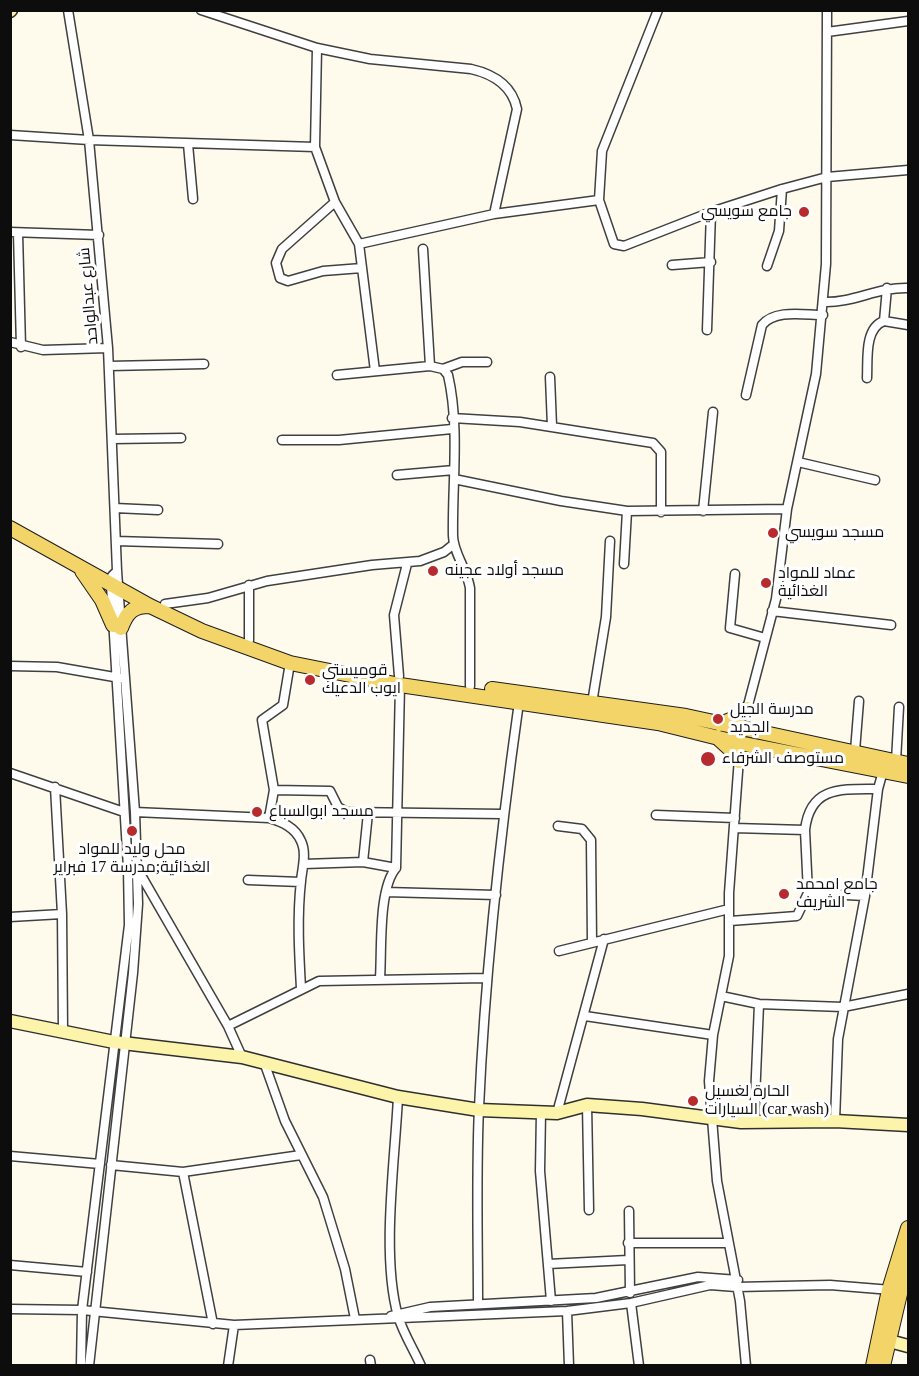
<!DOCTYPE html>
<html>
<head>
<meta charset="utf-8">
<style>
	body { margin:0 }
	#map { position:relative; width:919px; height:1376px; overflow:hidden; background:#fefbed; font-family:"Times New Roman",serif }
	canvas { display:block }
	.frame { position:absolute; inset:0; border:12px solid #0d0d0d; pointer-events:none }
</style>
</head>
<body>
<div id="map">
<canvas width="919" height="1376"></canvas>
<div class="frame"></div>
</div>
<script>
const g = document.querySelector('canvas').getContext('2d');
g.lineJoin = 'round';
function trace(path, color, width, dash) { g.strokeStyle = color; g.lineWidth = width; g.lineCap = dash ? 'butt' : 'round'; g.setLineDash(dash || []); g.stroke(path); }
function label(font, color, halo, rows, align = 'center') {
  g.font = font + ' "Times New Roman",Cairo,serif'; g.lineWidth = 6; g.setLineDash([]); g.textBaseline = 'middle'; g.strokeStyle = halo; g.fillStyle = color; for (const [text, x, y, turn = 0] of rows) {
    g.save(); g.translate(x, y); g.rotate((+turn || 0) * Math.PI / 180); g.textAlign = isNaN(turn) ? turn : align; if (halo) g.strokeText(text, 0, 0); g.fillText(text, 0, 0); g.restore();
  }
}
const street = new Path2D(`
	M 68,10 L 89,140 L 108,348 L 117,571 L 135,812 L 138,904 L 133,973 L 89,1366
	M 201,10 L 317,48 L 370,59 L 471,69 C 493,74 512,85 517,109 L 494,214
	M 658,10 L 602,151 L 599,200 L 614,244 L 624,246 L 711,212 L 782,189 L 827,177 L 908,170
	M 827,32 L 908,21
	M 317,48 L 315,147 L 335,202 L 359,244 L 375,371
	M 10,135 L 89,140 L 315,147
	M 188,144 L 193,199
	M 335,202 L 282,249 L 276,263 L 280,278 L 288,281 L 323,271 L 362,268
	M 10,232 L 99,235
	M 18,233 L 21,347
	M 359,244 L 494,214 L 599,200
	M 423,249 L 430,366
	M 672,265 L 711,262
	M 767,266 L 779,231 L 782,189
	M 824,302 C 853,303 878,287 908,288
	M 884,321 L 908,325
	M 707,330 L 711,212
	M 10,342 L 43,350 L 108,348
	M 109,366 L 204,364
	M 443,369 L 462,362 L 487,362
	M 337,375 L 430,366 L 443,369 L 448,375 C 460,427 452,484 453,536 C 453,552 467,569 470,588 L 470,686
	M 550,377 L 552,426
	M 867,378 C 868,360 864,328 884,321 L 887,288
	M 746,395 L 762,325 C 775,309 804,315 823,315
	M 452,418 L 520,422 L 653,443 L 661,452 L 661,512
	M 112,439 L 181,438
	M 282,440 L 339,440 L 452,429
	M 798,462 L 875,480
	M 397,475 L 454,470
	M 454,479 L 561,501 L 627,511 L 787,509
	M 115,508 L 158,510
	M 703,511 L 713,412
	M 116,541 L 218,544
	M 624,564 L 627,511
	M 735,574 L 730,628 L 765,638
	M 165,604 L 208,598 L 267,581 L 372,565 L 420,561 L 444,552 L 454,544
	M 772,611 L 891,625
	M 249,640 L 249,585
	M 10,666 L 57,667 L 120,678
	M 399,676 L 394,615 L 407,564
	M 592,703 L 606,617 L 610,541
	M 746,713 L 776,599 L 787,509 L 816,374 L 826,264 L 827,10
	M 855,751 L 859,701
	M 739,758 L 729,893 L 729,956 L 713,1035 L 709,1081 L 717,1181 L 740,1301 L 746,1366
	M 896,761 L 899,707
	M 10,773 L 124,812
	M 55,787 L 62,914 L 63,1030
	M 274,790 L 330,791 L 338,807 L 347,812 L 503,814
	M 135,812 L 269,818 C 282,822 295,827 301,841 C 307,853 302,869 301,881 C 297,916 299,953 301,988
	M 656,815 L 735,818
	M 269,818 L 274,790 L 262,720 L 283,705 L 290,663
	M 558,826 L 582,829 L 591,840 L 592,942
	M 734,828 L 805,830 C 810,786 841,789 878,789
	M 805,830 L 808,893
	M 363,862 L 368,813
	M 304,864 L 363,862 L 396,868
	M 138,870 L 228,1026 L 242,1057
	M 248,880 L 301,882
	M 386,892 L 496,895
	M 10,917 L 62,914
	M 730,921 L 797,916 L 808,893 L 865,896
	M 559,951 L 729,909
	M 380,978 C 382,950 378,889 396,868 L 400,685
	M 721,996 L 759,1004 L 843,1007 L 908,994
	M 585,1016 L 713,1035
	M 228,1026 L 319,981 L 486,978
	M 264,1062 L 285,1121 L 323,1197 L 345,1269 L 355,1319
	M 398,1097 C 395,1160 381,1256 398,1316 C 403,1333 414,1350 421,1366
	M 587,1105 L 589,1210
	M 541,1112 L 540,1171 L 551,1301
	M 557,1113 L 604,939
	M 835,1121 L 838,1039 L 865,896 L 878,789 L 883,771
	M 754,1123 L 759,1004
	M 10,1156 L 100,1164
	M 111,1165 L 183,1172 L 301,1155
	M 183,1172 L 213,1324
	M 629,1211 L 630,1293
	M 628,1243 L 727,1243
	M 548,1264 L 628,1260
	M 10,1265 L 87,1272
	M 631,1303 L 639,1366
	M 478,1304 C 478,1239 476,1173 479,1108 C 485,972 500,837 519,702
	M 10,1309 L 82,1310 L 234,1325 L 567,1311 L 631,1303 L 710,1285 L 736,1287 L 830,1285 L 891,1290
	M 567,1311 L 569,1366
	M 391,1316 L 430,1307 L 596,1298 L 698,1277 L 738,1280
	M 370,1360 L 371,1366
	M 81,1366 L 82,1310 L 129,925 L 128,868 L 111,585 L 112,576 L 117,571
	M 228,1366 L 234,1325`);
const secondary = new Path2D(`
	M 10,11 L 11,10
	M 10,1021 L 114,1042 L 242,1057 L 398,1097 L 479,1110 L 557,1113 L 587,1105 L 642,1109 L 741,1122 L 835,1121 L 908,1125
	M 882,1339 L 908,1346`);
const primary = new Path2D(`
	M 10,528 L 150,606 L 202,631 L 290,663 L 400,685 L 658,723 L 739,743 L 908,776
	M 82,571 L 102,600 L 113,625
	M 121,628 C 127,612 133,606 150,606
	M 492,689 L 686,716 L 908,764
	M 720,724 L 738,717 L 747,709
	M 719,739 L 730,749 L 739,761
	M 873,1366 L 889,1290 L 908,1228
	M 883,1366 L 908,1260`);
const markers = [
	[804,212,6,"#b72b2f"],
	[773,533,6,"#b72b2f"],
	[433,571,6,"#b72b2f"],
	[766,583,6,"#b72b2f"],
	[310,680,6,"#b72b2f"],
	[718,719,6,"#b72b2f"],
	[708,759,8,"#b72b2f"],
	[257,812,6,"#b72b2f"],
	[132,831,6,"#b72b2f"],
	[784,894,6,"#b72b2f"],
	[693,1101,6,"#b72b2f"]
];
const poiNames = [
	["جامع سويسي",792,212,"right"],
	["مسجد سويسي",785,533],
	["مسجد أولاد عجينه",445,571],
	["عماد للمواد",778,574],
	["الغذائية",778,592],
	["قوميستي",322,671],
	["ايوب الدعيك",322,689],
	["مدرسة الجيل",730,710],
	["الجديد",730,728],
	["مستوصف الشرفاء",722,759],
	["مسجد ابوالسباع",269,812],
	["محل وليد للمواد",132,850,"center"],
	["الغذائية;مدرسة 17 فبراير",132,868,"center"],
	["جامع امحمد",796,885],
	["الشريف",796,903],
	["الحارة لغسيل",705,1092],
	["السيارات (car wash)",705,1110]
];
const streetNames = [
	["شارع عبدالواحد",89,296,-95]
];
trace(street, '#404040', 11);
trace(secondary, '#2f2f2f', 15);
trace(primary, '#1e1e1e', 16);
trace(street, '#fff', 8);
trace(secondary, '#fcf4ab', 12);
trace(primary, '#f3d469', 14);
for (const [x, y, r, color] of markers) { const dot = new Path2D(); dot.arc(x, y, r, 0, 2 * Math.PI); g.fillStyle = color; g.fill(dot); trace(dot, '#fff', 2); }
label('16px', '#0d0d0d', '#fff', poiNames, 'left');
label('16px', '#0d0d0d', '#fff', streetNames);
</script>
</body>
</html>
